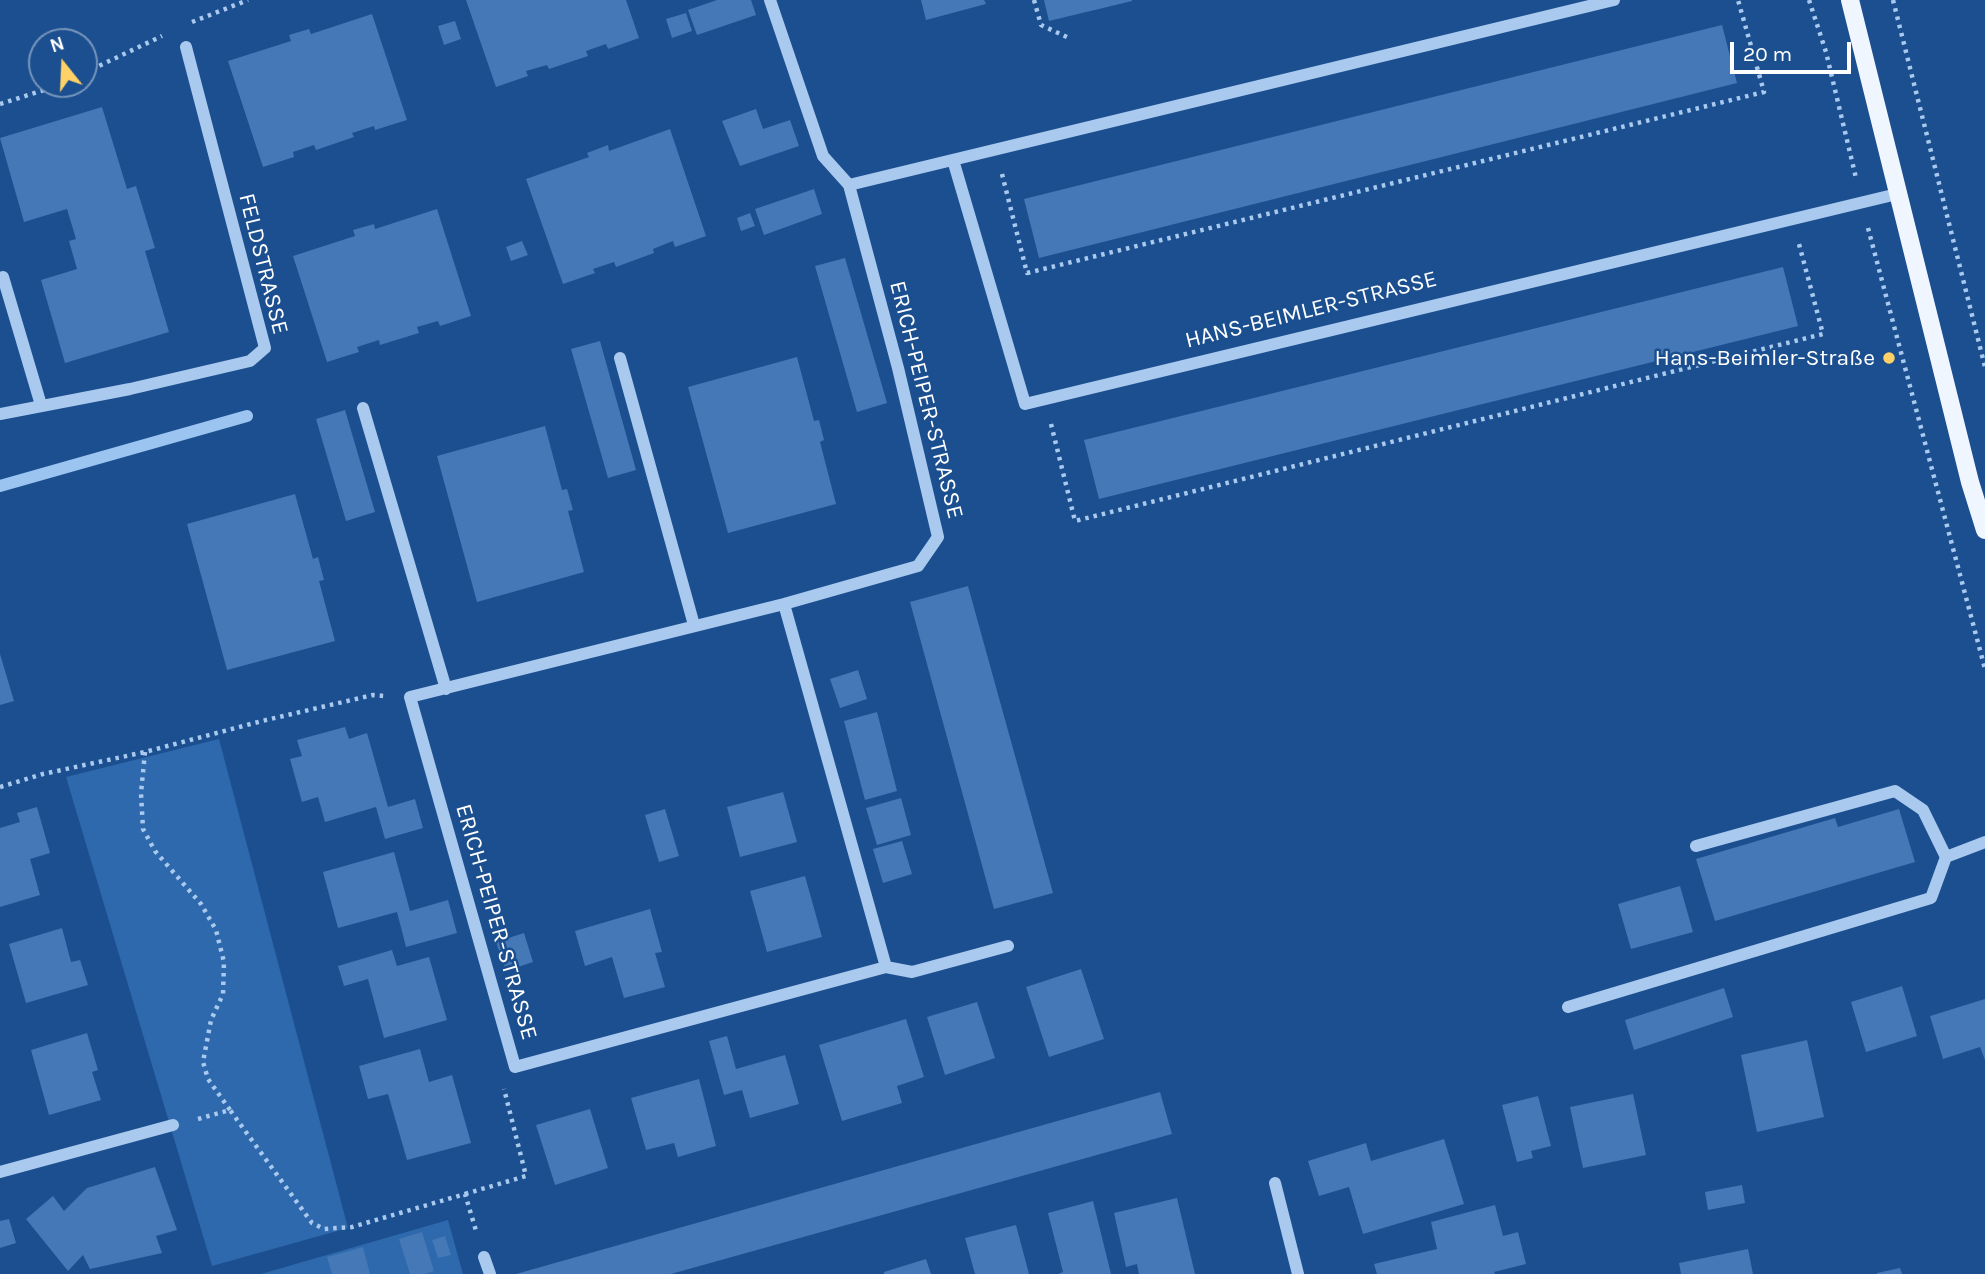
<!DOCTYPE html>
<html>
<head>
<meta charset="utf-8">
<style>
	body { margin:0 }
	#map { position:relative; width:1985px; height:1274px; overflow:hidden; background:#1b4f8f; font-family:Karla,sans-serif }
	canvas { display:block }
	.north { position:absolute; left:28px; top:28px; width:70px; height:70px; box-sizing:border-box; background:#1b4f8f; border:2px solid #7695bc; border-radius:50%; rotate:342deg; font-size:19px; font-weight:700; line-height:28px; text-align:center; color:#fff }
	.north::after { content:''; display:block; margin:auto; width:24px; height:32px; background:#ffd166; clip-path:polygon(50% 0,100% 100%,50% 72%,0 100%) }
	.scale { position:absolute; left:1730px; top:42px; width:121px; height:32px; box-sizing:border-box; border:4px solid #fff; border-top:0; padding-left:9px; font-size:21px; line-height:24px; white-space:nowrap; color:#fff; -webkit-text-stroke:5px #1b4f8f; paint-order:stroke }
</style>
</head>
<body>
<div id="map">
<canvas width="1985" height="1274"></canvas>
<div class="north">N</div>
<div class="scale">20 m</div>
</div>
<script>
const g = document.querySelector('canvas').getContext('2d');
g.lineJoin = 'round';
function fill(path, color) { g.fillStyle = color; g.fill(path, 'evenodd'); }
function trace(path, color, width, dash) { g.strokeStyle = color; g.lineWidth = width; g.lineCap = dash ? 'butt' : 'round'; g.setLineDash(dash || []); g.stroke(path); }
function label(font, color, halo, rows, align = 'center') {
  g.font = font + ' Karla,sans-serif'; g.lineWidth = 5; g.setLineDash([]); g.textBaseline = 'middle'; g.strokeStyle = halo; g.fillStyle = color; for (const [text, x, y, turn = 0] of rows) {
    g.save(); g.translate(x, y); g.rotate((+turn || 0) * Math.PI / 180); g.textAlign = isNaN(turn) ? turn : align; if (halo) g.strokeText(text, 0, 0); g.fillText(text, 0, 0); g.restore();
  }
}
const green = new Path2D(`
	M 219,739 L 348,1228 L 212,1266 L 66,777 Z
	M 448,1220 L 463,1274 L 261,1274 Z`);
const stream = new Path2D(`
	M 0,486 L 247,416`);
const building = new Path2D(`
	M 466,0 L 626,0 L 639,38 L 608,49 L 606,44 L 586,51 L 588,56 L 549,69 L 547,65 L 526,71 L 528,76 L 496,87 Z
	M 717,0 L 751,0 L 756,15 L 697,35 L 688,10 Z
	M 921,0 L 984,0 L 986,4 L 926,20 Z
	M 1044,0 L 1132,0 L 1132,1 L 1049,21 Z
	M 686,13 L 692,31 L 672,38 L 666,19 Z
	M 372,14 L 407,120 L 375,130 L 374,126 L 352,133 L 354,137 L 316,150 L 314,145 L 293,152 L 294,157 L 263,167 L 228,61 L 291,41 L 289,35 L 309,29 L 311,34 Z
	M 455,21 L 461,39 L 444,45 L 438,26 Z
	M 1722,25 L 1737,83 L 1039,258 L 1024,199 Z
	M 102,107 L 127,189 L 136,186 L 155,248 L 145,251 L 169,332 L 65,363 L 41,280 L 77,269 L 69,241 L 76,239 L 67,209 L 24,222 L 0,138 Z
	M 756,109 L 763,129 L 790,120 L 799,146 L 740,166 L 722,121 Z
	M 670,129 L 706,236 L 675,247 L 673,241 L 653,249 L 654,253 L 616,267 L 614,262 L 593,269 L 595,273 L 563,284 L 526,179 L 589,157 L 587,153 L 608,145 L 609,151 Z
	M 814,189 L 822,214 L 764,235 L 755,209 Z
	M 437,209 L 471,316 L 440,326 L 438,321 L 417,327 L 419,333 L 380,345 L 379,340 L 357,347 L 359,352 L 327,362 L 293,256 L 355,236 L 353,230 L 374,224 L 375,229 Z
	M 750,213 L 755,226 L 741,231 L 737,218 Z
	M 522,241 L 528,255 L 511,261 L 506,247 Z
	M 845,258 L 887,403 L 857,412 L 815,266 Z
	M 1783,267 L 1798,326 L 1099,499 L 1084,440 Z
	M 600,341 L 636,470 L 608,478 L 571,349 Z
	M 797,357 L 814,421 L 819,420 L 824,440 L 820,442 L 836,504 L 728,533 L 688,387 Z
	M 345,410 L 375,512 L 346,521 L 316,419 Z
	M 545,426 L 562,490 L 567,489 L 573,510 L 568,511 L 584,572 L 477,602 L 437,456 Z
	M 295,494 L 313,559 L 318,557 L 324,580 L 319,581 L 335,641 L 227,670 L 187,524 Z
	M 968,586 L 1053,893 L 994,909 L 910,602 Z
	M 0,654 L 14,701 L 0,705 Z
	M 858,670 L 867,699 L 840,708 L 830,679 Z
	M 877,712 L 897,791 L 865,800 L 844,721 Z
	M 345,727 L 349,739 L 367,733 L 388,807 L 415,799 L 423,828 L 385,839 L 376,807 L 325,822 L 318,797 L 302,802 L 290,759 L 302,756 L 297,740 Z
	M 783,792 L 797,842 L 740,857 L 727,807 Z
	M 901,798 L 911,835 L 877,845 L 866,808 Z
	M 37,807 L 50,853 L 30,859 L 40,895 L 0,907 L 0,828 L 20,822 L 17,813 Z
	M 665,809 L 679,856 L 659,862 L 645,815 Z
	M 1899,809 L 1915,862 L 1715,921 L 1696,859 L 1835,818 L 1838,827 Z
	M 902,841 L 912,874 L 883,883 L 873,849 Z
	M 394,852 L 410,911 L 448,900 L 457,933 L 406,947 L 397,912 L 338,928 L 323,872 Z
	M 805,876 L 822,937 L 767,952 L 750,891 Z
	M 1680,886 L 1693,932 L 1631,949 L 1618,904 Z
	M 650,909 L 662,952 L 655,953 L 665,987 L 624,998 L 612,957 L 585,966 L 575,931 Z
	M 62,928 L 71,962 L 80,960 L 88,985 L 26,1003 L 9,944 Z
	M 524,933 L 533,962 L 506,971 L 496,942 Z
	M 392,950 L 397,966 L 429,957 L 447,1020 L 384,1038 L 368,979 L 344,986 L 338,966 Z
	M 1081,969 L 1104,1039 L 1049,1057 L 1026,987 Z
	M 1902,986 L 1917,1036 L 1866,1052 L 1851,1002 Z
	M 1724,988 L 1733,1017 L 1634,1050 L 1625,1020 Z
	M 1985,999 L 1985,1060 L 1980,1047 L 1943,1059 L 1930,1016 Z
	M 977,1002 L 995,1058 L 945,1075 L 927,1017 Z
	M 906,1019 L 924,1077 L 897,1086 L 902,1103 L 842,1121 L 819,1045 Z
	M 87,1033 L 98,1070 L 92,1072 L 101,1100 L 49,1115 L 31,1050 Z
	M 727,1036 L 736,1069 L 785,1055 L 799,1104 L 750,1118 L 742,1090 L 724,1095 L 709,1041 Z
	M 1807,1040 L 1824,1117 L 1757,1132 L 1741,1055 Z
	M 420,1049 L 429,1082 L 452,1075 L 471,1143 L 407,1160 L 388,1094 L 368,1099 L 359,1066 Z
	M 699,1079 L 716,1146 L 678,1157 L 674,1143 L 646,1150 L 631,1098 Z
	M 1160,1092 L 1172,1134 L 671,1274 L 516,1274 Z
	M 1633,1094 L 1646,1155 L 1583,1168 L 1570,1107 Z
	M 1538,1096 L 1551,1146 L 1531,1151 L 1533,1158 L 1517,1162 L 1502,1105 Z
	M 590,1109 L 608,1168 L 555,1185 L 536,1125 Z
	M 1444,1139 L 1464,1204 L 1363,1234 L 1349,1187 L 1319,1196 L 1308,1161 L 1366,1143 L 1371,1161 Z
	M 155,1167 L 177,1230 L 156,1236 L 162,1253 L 90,1269 L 83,1255 L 68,1271 L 26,1219 L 53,1196 L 64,1211 L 87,1188 Z
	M 1742,1185 L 1745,1203 L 1708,1210 L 1705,1192 Z
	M 1177,1198 L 1195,1274 L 1139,1274 L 1137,1264 L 1126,1267 L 1114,1213 Z
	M 1093,1201 L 1111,1274 L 1058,1274 L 1063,1272 L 1048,1213 Z
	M 1495,1205 L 1503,1236 L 1518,1232 L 1526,1264 L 1494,1272 L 1495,1274 L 1377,1274 L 1374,1264 L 1437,1249 L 1431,1222 Z
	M 9,1219 L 16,1243 L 0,1248 L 0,1221 Z
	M 1016,1225 L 1029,1274 L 975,1274 L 965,1238 Z
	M 422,1232 L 434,1271 L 425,1274 L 410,1274 L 399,1239 Z
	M 445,1236 L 451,1255 L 438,1258 L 432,1240 Z
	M 363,1247 L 370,1274 L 332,1274 L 327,1257 Z
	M 1748,1249 L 1753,1274 L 1681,1274 L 1679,1263 Z
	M 926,1259 L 931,1274 L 884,1274 L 884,1272 Z
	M 1900,1268 L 1902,1274 L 1877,1274 L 1877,1273 Z`);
const path = new Path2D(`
	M 1034,0 L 1041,25 L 1069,38
	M 1809,0 L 1826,52 L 1856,178
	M 1893,0 L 1985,367
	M 192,22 L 248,0
	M 84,73 L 162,36
	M 0,104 L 63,84
	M 1002,174 L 1027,273 L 1764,92 L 1738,0
	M 1868,228 L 1985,669
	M 1051,424 L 1075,521 L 1823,334 L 1799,244
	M 145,752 L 141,793 L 143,829 L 155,851 L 201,904 L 216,930 L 224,962 L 223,994 L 211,1020 L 203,1062 L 208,1079 L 230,1110
	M 0,787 L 43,774 L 145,752 L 262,721 L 373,695 L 384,696
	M 198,1119 L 230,1110 L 312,1223 L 324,1229 L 352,1227 L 465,1194 L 477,1234
	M 465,1194 L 526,1176 L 504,1089`);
const minor = new Path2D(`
	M 770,0 L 823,156 L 849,185 L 898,368 L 938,537 L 918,566 L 784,604 L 886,967
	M 953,160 L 1025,404 L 1897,194
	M 849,185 L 1614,0
	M 3,277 L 41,405
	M 620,358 L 694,625
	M 363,408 L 446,689
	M 0,414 L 130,389 L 250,361 L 265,348 L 186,47
	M 784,604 L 410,697 L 515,1067 L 886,967 L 912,972 L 1008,946
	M 1696,846 L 1895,791 L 1923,810 L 1946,857
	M 1568,1007 L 1931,898 L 1946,857 L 1985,842
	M 0,1172 L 173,1125
	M 1275,1183 L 1298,1274
	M 484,1257 L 490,1274`);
const major = new Path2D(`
	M 1850,0 L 1970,482 L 1985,530`);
const markers = [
	[1889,358,7,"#ffd166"]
];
const streetNames = [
	["FELDSTRASSE",263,264,76],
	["HANS-BEIMLER-STRASSE",1311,310,-14],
	["ERICH-PEIPER-STRASSE",926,400,76],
	["ERICH-PEIPER-STRASSE",496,922,74]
];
const poiNames = [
	["Hans-Beimler-Straße",1875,358]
];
fill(green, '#2e69ad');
trace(stream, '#9cc4f0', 12);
fill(building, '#4478b7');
trace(path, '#a9c9ee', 4.5, [3.5, 5]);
trace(minor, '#a9c9ee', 12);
trace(major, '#f0f6ff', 18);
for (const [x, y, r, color] of markers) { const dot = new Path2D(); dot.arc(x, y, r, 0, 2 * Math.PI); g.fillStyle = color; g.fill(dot); trace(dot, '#1b4f8f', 2.5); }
label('23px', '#fff', '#1b4f8f', streetNames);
label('23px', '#fff', '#1b4f8f', poiNames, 'right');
</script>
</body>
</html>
